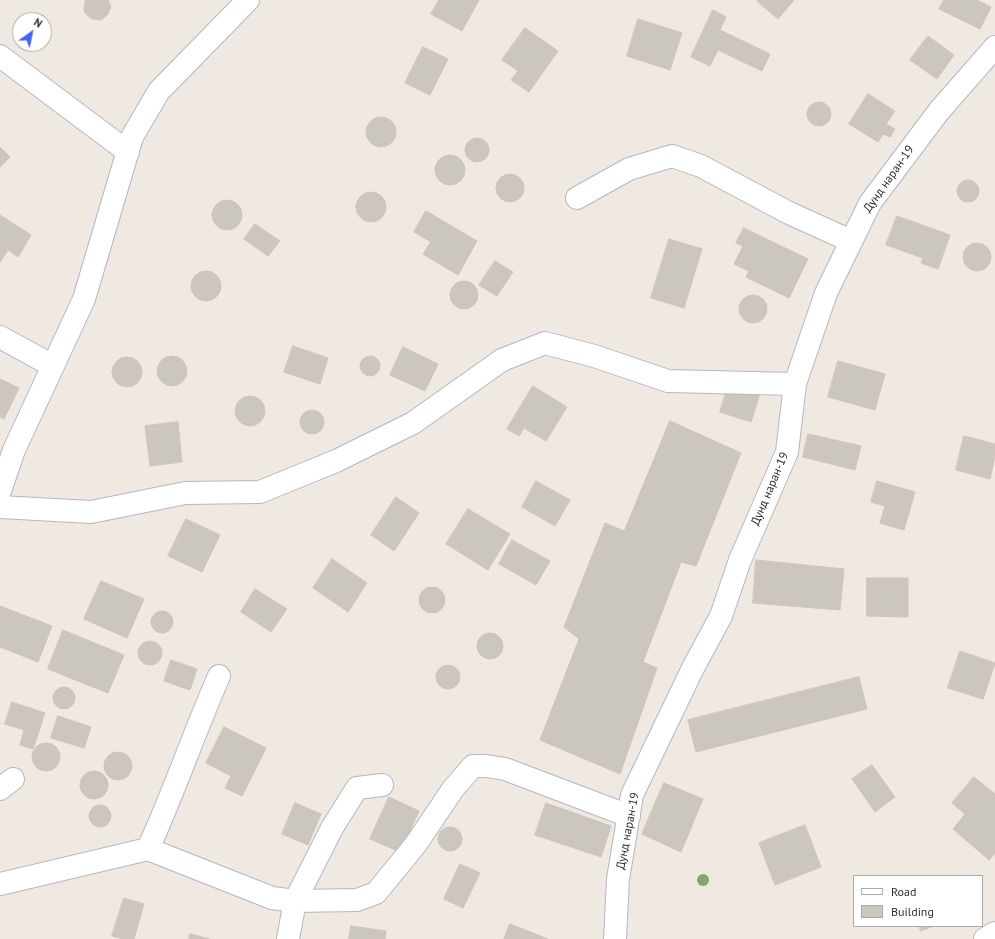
<!DOCTYPE html>
<html>
<head>
<meta charset="utf-8">
<style>
	body { margin:0 }
	#map { position:relative; width:995px; height:939px; overflow:hidden; background:#efe9e1; font-family:"PT Sans",sans-serif }
	canvas { display:block }
	.legend { position:absolute; left:853px; top:875px; width:130px; height:52px; box-sizing:border-box; background:#fff; border:1px solid #ababab; margin:0; padding:5px 7px; list-style:none; font-size:12px; color:#2e2e2e }
	.legend li { display:flex; align-items:center; gap:8px; height:20px }
	.legend b { width:20px; border:1px solid #ababab }
	.north { position:absolute; left:12px; top:12px; width:40px; height:40px; box-sizing:border-box; background:#fff; border:1px solid #ababab; border-radius:50%; rotate:33deg; font-size:11px; font-weight:700; line-height:16px; text-align:center; color:#2e2e2e }
	.north::after { content:''; display:block; margin:auto; width:14px; height:18px; background:#4264fb; clip-path:polygon(50% 0,100% 100%,50% 72%,0 100%) }
</style>
</head>
<body>
<div id="map">
<canvas width="995" height="939"></canvas>
<ul class="legend">
<li><b style="height:5px;background:#fff"></b>Road</li>
<li><b style="height:11px;background:#cbc7bf"></b>Building</li>
</ul>
<div class="north">N</div>
</div>
<script>
const g = document.querySelector('canvas').getContext('2d');
g.lineJoin = 'round';
function fill(path, color) { g.fillStyle = color; g.fill(path, 'evenodd'); }
function trace(path, color, width, dash) { g.strokeStyle = color; g.lineWidth = width; g.lineCap = dash ? 'butt' : 'round'; g.setLineDash(dash || []); g.stroke(path); }
function label(font, color, halo, rows, align = 'center') {
  g.font = font + ' "PT Sans",sans-serif'; g.lineWidth = 3.5; g.setLineDash([]); g.textBaseline = 'middle'; g.strokeStyle = halo; g.fillStyle = color; for (const [text, x, y, turn = 0] of rows) {
    g.save(); g.translate(x, y); g.rotate((+turn || 0) * Math.PI / 180); g.textAlign = isNaN(turn) ? turn : align; if (halo) g.strokeText(text, 0, 0); g.fillText(text, 0, 0); g.restore();
  }
}
const building = new Path2D(`
	M 86,0 L 108,0 L 111,6 L 108,14 L 101,20 L 92,19 L 86,14 L 84,10 Z
	M 439,0 L 479,0 L 462,31 L 431,14 Z
	M 758,0 L 794,0 L 778,19 L 757,1 Z
	M 944,0 L 977,0 L 991,7 L 980,29 L 939,9 Z
	M 713,10 L 726,17 L 720,30 L 770,54 L 762,71 L 718,50 L 710,66 L 691,57 Z
	M 638,19 L 682,33 L 670,70 L 627,56 Z
	M 525,28 L 558,51 L 529,92 L 511,80 L 518,71 L 502,60 Z
	M 928,36 L 954,55 L 937,79 L 910,60 Z
	M 423,47 L 448,59 L 430,95 L 405,83 Z
	M 868,94 L 895,111 L 886,124 L 895,129 L 890,137 L 883,134 L 878,142 L 849,124 Z
	M807 114a12 12 0 1 1 24 0a12 12 0 1 1-24 0Z
	M366 132a15 15 0 1 1 30 0a15 15 0 1 1-30 0Z
	M465 150a12 12 0 1 1 24 0a12 12 0 1 1-24 0Z
	M 0,147 L 10,157 L 0,167 Z
	M435 170a15 15 0 1 1 30 0a15 15 0 1 1-30 0Z
	M496 188a14 14 0 1 1 28 0a14 14 0 1 1-28 0Z
	M957 191a11 11 0 1 1 22 0a11 11 0 1 1-22 0Z
	M356 207a15 15 0 1 1 30 0a15 15 0 1 1-30 0Z
	M212 215a15 15 0 1 1 30 0a15 15 0 1 1-30 0Z
	M 426,211 L 477,241 L 458,275 L 423,254 L 431,242 L 414,232 Z
	M 0,215 L 31,235 L 18,257 L 8,250 L 0,262 Z
	M 897,216 L 950,235 L 938,269 L 921,263 L 923,258 L 886,245 Z
	M 255,224 L 280,241 L 268,256 L 244,239 Z
	M 744,228 L 808,259 L 789,298 L 746,277 L 749,271 L 734,264 L 743,246 L 736,243 Z
	M 669,239 L 702,249 L 684,308 L 651,298 Z
	M963 257a14 14 0 1 1 28 0a14 14 0 1 1-28 0Z
	M 495,261 L 513,272 L 497,296 L 479,285 Z
	M191 286a15 15 0 1 1 30 0a15 15 0 1 1-30 0Z
	M450 295a14 14 0 1 1 28 0a14 14 0 1 1-28 0Z
	M739 309a14 14 0 1 1 28 0a14 14 0 1 1-28 0Z
	M 293,346 L 328,358 L 320,384 L 284,372 Z
	M 403,347 L 438,364 L 425,391 L 390,375 Z
	M157 371a15 15 0 1 1 30 0a15 15 0 1 1-30 0Z
	M360 366a10 10 0 1 1 20 0a10 10 0 1 1-20 0Z
	M112 372a15 15 0 1 1 30 0a15 15 0 1 1-30 0Z
	M 838,361 L 885,374 L 875,410 L 828,397 Z
	M 0,379 L 19,388 L 4,419 L 0,417 Z
	M 729,383 L 760,393 L 751,422 L 720,412 Z
	M 533,386 L 567,407 L 546,441 L 524,428 L 519,436 L 507,429 Z
	M235 411a15 15 0 1 1 30 0a15 15 0 1 1-30 0Z
	M300 422a12 12 0 1 1 24 0a12 12 0 1 1-24 0Z
	M 670,421 L 741,453 L 696,566 L 681,562 L 643,662 L 657,668 L 620,774 L 540,740 L 579,639 L 564,627 L 605,523 L 624,531 Z
	M 178,422 L 182,462 L 150,466 L 145,426 Z
	M 808,434 L 861,446 L 855,470 L 803,457 Z
	M 964,436 L 995,444 L 995,456 L 990,479 L 956,470 Z
	M 536,481 L 570,500 L 555,526 L 522,507 Z
	M 877,481 L 915,492 L 904,530 L 880,523 L 885,506 L 871,502 Z
	M 396,497 L 419,513 L 394,551 L 371,535 Z
	M 468,509 L 510,534 L 488,570 L 446,544 Z
	M 186,519 L 220,535 L 202,572 L 168,556 Z
	M 512,540 L 550,561 L 536,585 L 499,564 Z
	M 332,559 L 367,583 L 348,612 L 313,588 Z
	M 756,560 L 844,569 L 840,610 L 753,603 Z
	M 867,578 L 908,578 L 908,617 L 867,616 Z
	M 101,581 L 144,599 L 127,638 L 84,619 Z
	M419 600a13 13 0 1 1 26 0a13 13 0 1 1-26 0Z
	M 255,589 L 287,609 L 271,632 L 241,612 Z
	M 0,606 L 52,626 L 38,662 L 0,647 Z
	M151 622a11 11 0 1 1 22 0a11 11 0 1 1-22 0Z
	M 63,630 L 124,655 L 108,693 L 48,669 Z
	M477 646a13 13 0 1 1 26 0a13 13 0 1 1-26 0Z
	M138 653a12 12 0 1 1 24 0a12 12 0 1 1-24 0Z
	M 960,651 L 995,663 L 983,699 L 948,688 Z
	M 171,660 L 197,669 L 190,690 L 164,681 Z
	M436 677a12 12 0 1 1 24 0a12 12 0 1 1-24 0Z
	M 859,677 L 867,709 L 696,752 L 688,720 Z
	M53 698a11 11 0 1 1 22 0a11 11 0 1 1-22 0Z
	M 12,702 L 45,713 L 33,749 L 20,745 L 24,730 L 5,724 Z
	M 58,716 L 91,727 L 84,748 L 51,738 Z
	M 224,727 L 266,748 L 242,796 L 225,788 L 231,776 L 206,763 Z
	M32 757a14 14 0 1 1 28 0a14 14 0 1 1-28 0Z
	M104 766a14 14 0 1 1 28 0a14 14 0 1 1-28 0Z
	M 872,765 L 895,797 L 875,812 L 852,779 Z
	M80 785a14 14 0 1 1 28 0a14 14 0 1 1-28 0Z
	M 974,777 L 995,794 L 995,853 L 989,860 L 953,829 L 965,814 L 952,803 Z
	M 664,783 L 703,799 L 681,852 L 642,834 Z
	M 389,797 L 419,811 L 400,852 L 370,839 Z
	M 295,803 L 321,814 L 308,845 L 282,834 Z
	M 546,803 L 611,826 L 601,857 L 535,835 Z
	M89 816a11 11 0 1 1 22 0a11 11 0 1 1-22 0Z
	M 805,825 L 821,867 L 775,885 L 759,843 Z
	M438 839a12 12 0 1 1 24 0a12 12 0 1 1-24 0Z
	M 460,864 L 480,873 L 463,908 L 444,899 Z
	M 124,898 L 144,904 L 134,939 L 123,939 L 112,936 Z
	M 510,924 L 548,939 L 504,939 Z
	M 351,926 L 386,931 L 385,939 L 349,939 Z
	M 919,926 L 934,926 L 921,931 Z
	M 190,934 L 210,939 L 189,939 Z`);
const minor = new Path2D(`
	M 0,56 L 128,152
	M 577,198 L 629,169 L 672,156 L 701,166 L 789,213 L 851,241
	M 0,337 L 53,366
	M 0,491 L 14,450 L 84,299 L 132,137 L 159,91 L 248,0
	M 0,507 L 91,512 L 185,493 L 260,492 L 336,461 L 413,423 L 502,360 L 545,343 L 594,356 L 668,381 L 795,384
	M 0,789 L 13,779
	M 148,849 L 272,898 L 295,901 L 332,828 L 357,788 L 382,785
	M 0,884 L 148,849 C 174,792 194,733 219,676
	M 288,939 L 295,901 L 357,900 L 376,893 L 416,844 L 453,789 L 473,766 L 486,766 L 505,769 L 629,816
	M 615,939 L 618,879 L 632,795 L 693,668 L 721,616 L 740,560 L 787,452 L 795,384 L 826,293 L 870,203 L 939,111 L 995,47
	M 985,939 L 995,933`);
const trees = [
	[703,880]
];
const streetNames = [
	["Дунд наран-19",889,179,-55],
	["Дунд наран-19",770,489,-67],
	["Дунд наран-19",628,831,-79]
];
fill(building, '#cbc7bf');
trace(building, '#cbc5ba', 1);
trace(minor, '#b4b7c1', 24);
trace(minor, '#fff', 22);
g.fillStyle = '#84a574';
for (const [x, y] of trees) { g.beginPath(); g.arc(x, y, 6, 0, 2 * Math.PI); g.fill(); }
label('12px', '#2e2e2e', '#fff', streetNames);
</script>
</body>
</html>
